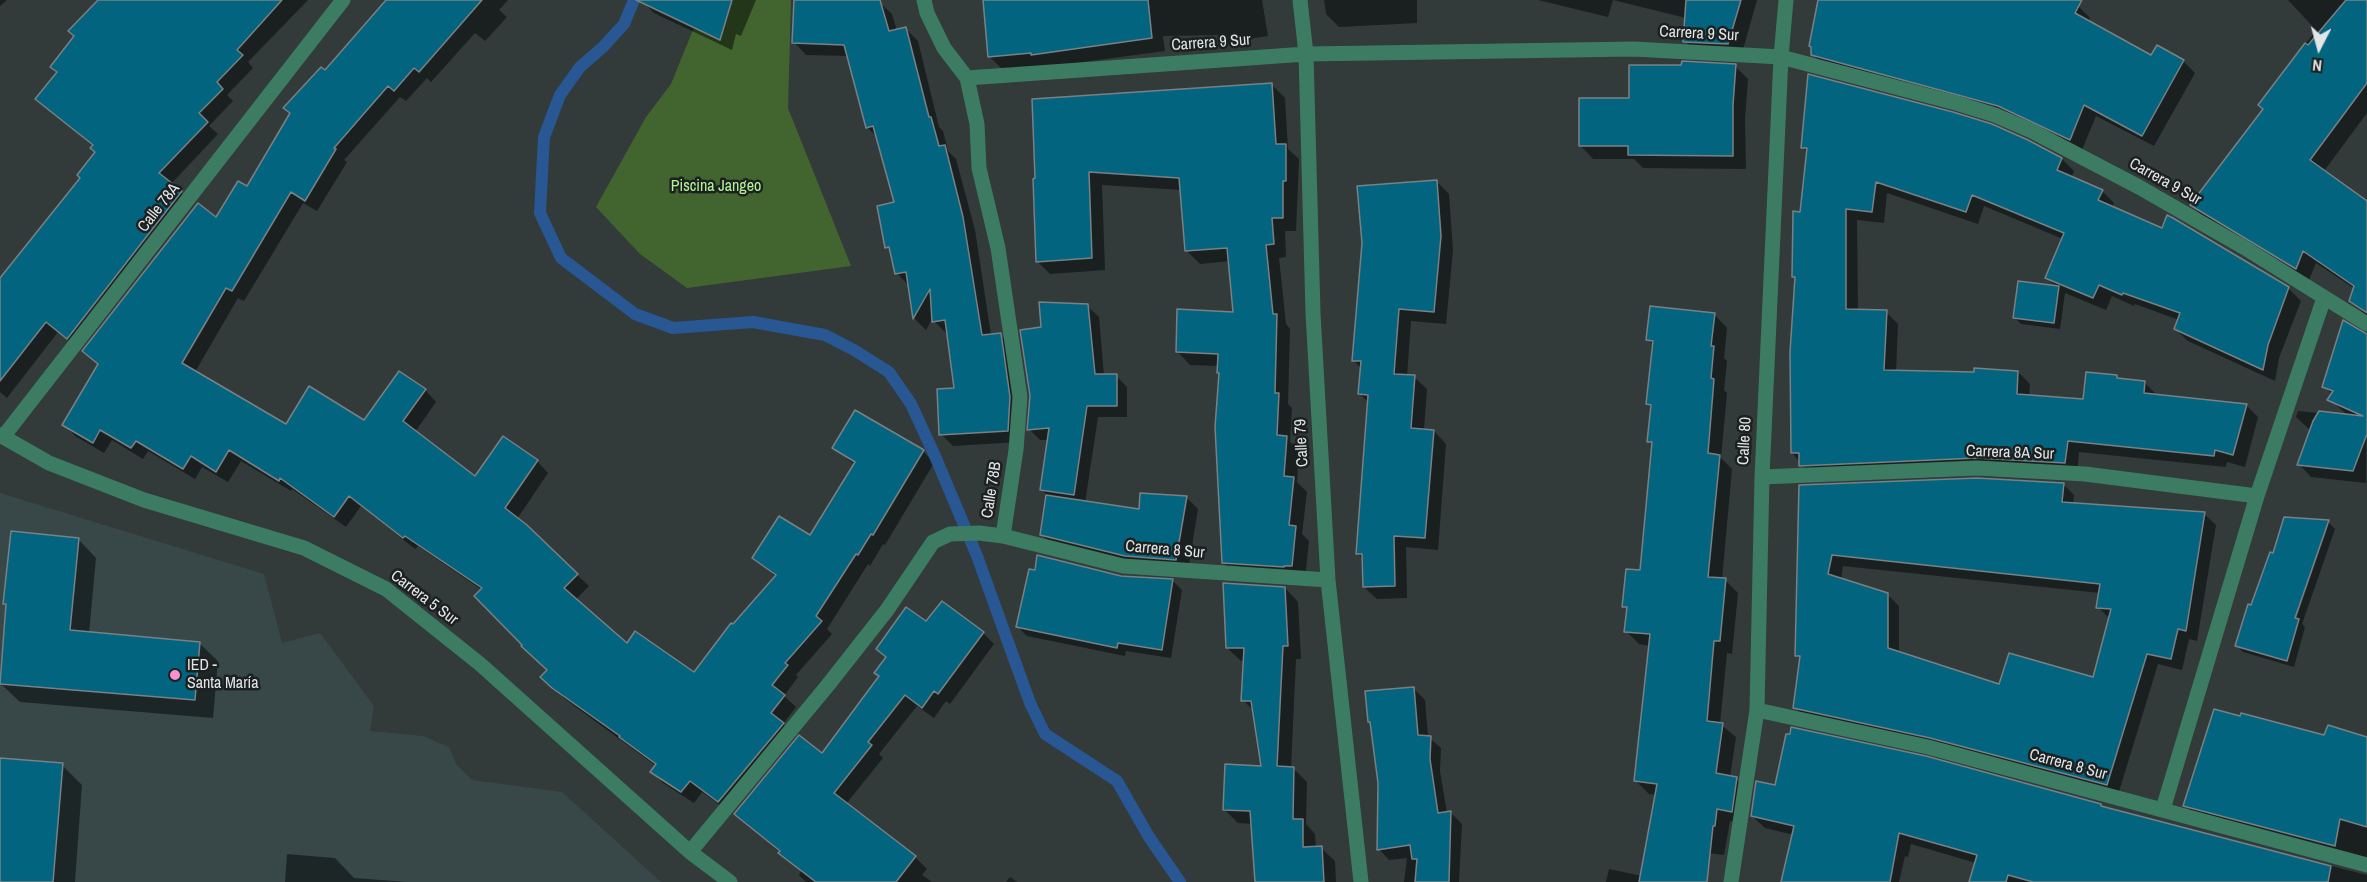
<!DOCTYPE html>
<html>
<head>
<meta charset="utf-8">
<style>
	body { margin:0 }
	#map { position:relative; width:2367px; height:882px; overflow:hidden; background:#323a3a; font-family:"Archivo Narrow",sans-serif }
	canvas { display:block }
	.north { position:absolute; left:2289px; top:18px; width:60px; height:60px; -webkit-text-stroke:4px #1c2020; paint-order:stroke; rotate:186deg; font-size:16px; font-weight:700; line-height:24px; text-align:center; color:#e1e5e5 }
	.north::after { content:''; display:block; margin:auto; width:21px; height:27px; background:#e1e5e5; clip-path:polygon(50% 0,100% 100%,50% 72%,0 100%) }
</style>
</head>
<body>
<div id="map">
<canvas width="2367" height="882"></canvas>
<div class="north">N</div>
</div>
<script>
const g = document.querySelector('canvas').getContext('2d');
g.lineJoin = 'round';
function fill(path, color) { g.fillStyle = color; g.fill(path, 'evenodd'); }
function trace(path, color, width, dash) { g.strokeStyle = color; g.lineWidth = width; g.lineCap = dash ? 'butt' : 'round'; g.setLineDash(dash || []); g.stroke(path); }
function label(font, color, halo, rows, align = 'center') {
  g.font = font + ' "Archivo Narrow",sans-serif'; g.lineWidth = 5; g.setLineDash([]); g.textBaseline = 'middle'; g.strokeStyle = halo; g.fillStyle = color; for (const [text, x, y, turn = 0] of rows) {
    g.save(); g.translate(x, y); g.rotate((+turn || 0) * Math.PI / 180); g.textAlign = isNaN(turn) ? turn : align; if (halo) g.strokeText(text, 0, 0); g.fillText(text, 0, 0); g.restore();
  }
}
const built = new Path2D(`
	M 0,493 L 264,574 L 282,643 L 320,633 L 374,706 L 370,731 L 423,736 L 449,747 L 456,764 L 472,780 L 562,792 L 661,882 L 0,882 Z`);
const green = new Path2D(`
	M 705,0 L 791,0 L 788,108 L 851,266 L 687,288 L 640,254 L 596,207 L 646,117 L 671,84 Z`);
const shadow = new Path2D(`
	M 0,0 L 7,0 L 0,6 Z
	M 124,0 L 308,0 L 248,62 L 253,68 L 227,95 L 233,101 L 209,126 L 218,134 L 171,184 L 193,203 L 79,349 L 58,332 L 7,398 L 0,392 L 0,280 L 82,178 L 96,152 L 94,147 L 37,99 Z
	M 397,0 L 508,0 L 499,10 L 507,17 L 485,41 L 475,33 L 431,82 L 427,78 L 406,101 L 400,97 L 344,160 L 347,162 L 317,211 L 303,203 L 244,301 L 238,298 L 195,372 L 287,426 L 365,422 L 400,373 L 425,390 L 436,402 L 415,432 L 475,479 L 537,461 L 548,473 L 517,519 L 589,586 L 575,600 L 627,645 L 695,675 L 733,626 L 776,577 L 754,558 L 811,537 L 855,465 L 834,448 L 923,451 L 934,463 L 885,545 L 883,544 L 870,566 L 868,564 L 827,629 L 832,634 L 796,675 L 798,677 L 784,696 L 796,707 L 783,724 L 794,736 L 731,813 L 702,792 L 694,803 L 663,783 L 652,772 L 656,766 L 565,699 L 542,677 L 548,670 L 524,645 L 482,590 L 418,546 L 415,549 L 361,506 L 346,527 L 292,489 L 291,491 L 241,461 L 228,482 L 202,467 L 195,479 L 148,451 L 143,459 L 112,440 L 104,453 L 75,436 L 64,424 L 99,365 L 84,351 L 248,188 L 325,72 Z
	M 644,0 L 756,0 L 741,36 L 736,34 L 732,50 L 654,13 L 643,2 Z
	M 795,0 L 879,2 L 892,14 L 897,31 L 905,28 L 918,41 L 939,127 L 943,131 L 948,151 L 956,159 L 975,230 L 991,335 L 1000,334 L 1012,346 L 1019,442 L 953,446 L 941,434 L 955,389 L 948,333 L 946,333 L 932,319 L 926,330 L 915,319 L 909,286 L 897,273 L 892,252 L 887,247 L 896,203 L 877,137 L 867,127 L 848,56 L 806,55 L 794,42 Z
	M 984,0 L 1262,0 L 1268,36 L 1228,42 L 1221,35 L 1163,36 L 1165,51 L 1045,67 L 1002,69 L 989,56 Z
	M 1324,0 L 1417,0 L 1417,23 L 1339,27 L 1326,14 Z
	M 1538,0 L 1613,0 L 1608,17 Z
	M 1613,0 L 1757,0 L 1741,57 L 1698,54 L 1685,41 L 1686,18 Z
	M 1819,0 L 2067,0 L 2078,6 L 2090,18 L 2088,22 L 2151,57 L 2157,47 L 2183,61 L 2195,73 L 2154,146 L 2096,116 L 2082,150 L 1824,66 L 1812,54 Z
	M 2288,0 L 2367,0 L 2367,113 L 2324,171 L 2367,213 L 2367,316 L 2351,301 L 2355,289 L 2316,263 L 2309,280 L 2204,218 L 2192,205 L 2264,109 L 2260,105 L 2316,30 Z
	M 1735,66 L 1748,79 L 1745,119 L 1746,169 L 1643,168 L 1634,159 L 1593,159 L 1580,145 Z
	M 1272,85 L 1285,98 L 1288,149 L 1299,159 L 1296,231 L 1285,231 L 1286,257 L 1279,258 L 1286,324 L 1290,329 L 1288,404 L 1292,408 L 1290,442 L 1299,451 L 1297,482 L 1307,492 L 1302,534 L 1309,541 L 1305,579 L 1237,576 L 1223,562 L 1219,366 L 1190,365 L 1177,351 L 1235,314 L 1230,261 L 1200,264 L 1186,250 L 1182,190 L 1102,185 L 1105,270 L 1050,274 L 1037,261 L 1034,100 Z
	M 2027,141 L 2062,159 L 2074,171 L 2071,178 L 2102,191 L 2114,203 L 2112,207 L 2288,288 L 2301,301 L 2279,358 L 2275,381 L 2188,341 L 2175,329 L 2179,320 L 2135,304 L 2134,306 L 2112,296 L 2106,310 L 2065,293 L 2060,329 L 2021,324 L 2014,317 L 2056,287 L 2046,277 L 2063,239 L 1984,206 L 1978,224 L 1887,193 L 1884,223 L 1857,220 L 1858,311 L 1886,312 L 1898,324 L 1896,372 L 1975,374 L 2018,372 L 2030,384 L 2029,397 L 2084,400 L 2116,376 L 2120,380 L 2145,383 L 2157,395 L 2246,405 L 2258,417 L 2245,467 L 2227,462 L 2226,467 L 2079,452 L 2077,475 L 1990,470 L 1813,477 L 1792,453 L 1797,279 L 1794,276 L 1808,152 L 1802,147 Z
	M 1436,181 L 1449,194 L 1453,250 L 1446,324 L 1411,321 L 1407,376 L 1414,377 L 1427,389 L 1424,430 L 1434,431 L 1446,444 L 1438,550 L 1406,547 L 1407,598 L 1377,599 L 1364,587 L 1363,559 L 1357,553 L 1369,403 L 1360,394 L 1362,369 L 1353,360 Z
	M 1087,306 L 1099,317 L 1104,376 L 1116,376 L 1127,387 L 1127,417 L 1098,417 L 1085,503 L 1140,511 L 1186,497 L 1198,509 L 1188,571 L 1054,547 L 1042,535 L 1048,496 L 1041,489 L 1049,440 L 1040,440 L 1029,429 L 1043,329 Z
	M 1714,314 L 1727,328 L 1724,358 L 1727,361 L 1724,390 L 1727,393 L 1721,458 L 1732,469 L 1722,580 L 1725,580 L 1738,593 L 1732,654 L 1727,653 L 1720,724 L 1736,737 L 1730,777 L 1736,779 L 1749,792 L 1744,824 L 1730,821 L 1724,855 L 1708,853 L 1701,882 L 1606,882 L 1609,869 L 1642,876 L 1657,795 L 1649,794 L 1636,781 L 1650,646 L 1639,644 L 1626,631 L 1628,610 L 1624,606 L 1642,572 L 1654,446 L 1648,441 L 1652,408 L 1648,404 L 1654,345 L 1648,339 Z
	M 2367,335 L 2366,483 L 2311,477 L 2299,464 L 2311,431 L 2296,417 L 2298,411 L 2349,416 L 2329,399 L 2333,395 L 2324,386 Z
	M 2063,484 L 2074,495 L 2073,504 L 2204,514 L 2216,525 L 2197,641 L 2189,639 L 2182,670 L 2158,664 L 2118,795 L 1806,719 L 1795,707 L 1801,659 L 1797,655 L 1800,487 ZM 1843,566 L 2100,593 L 2098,607 L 2110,619 L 2094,679 L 2000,686 L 1899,653 L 1899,606 L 1887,594 L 1841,580 Z
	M 2328,522 L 2335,529 L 2302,624 L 2305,627 L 2294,667 L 2243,652 L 2236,645 L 2252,607 ZM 2325,526 L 2328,526 L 2294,625 L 2291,625 Z
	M 78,539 L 96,558 L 89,634 L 199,643 L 218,661 L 213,718 L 20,702 L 1,684 L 8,606 L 5,603 Z
	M 1121,577 L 1173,581 L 1182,590 L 1171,658 L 1126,651 L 1125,656 L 1027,636 L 1018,627 Z
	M 1285,588 L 1298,602 L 1301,659 L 1296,659 L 1291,768 L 1294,769 L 1307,782 L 1306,824 L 1315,834 L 1316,848 L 1321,848 L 1335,861 L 1336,882 L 1256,882 L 1252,824 L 1238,823 L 1224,809 L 1263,767 L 1254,711 L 1243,700 L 1245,661 L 1241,661 L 1227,648 Z
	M 927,623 L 983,633 L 994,644 L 950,704 L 946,701 L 934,718 L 917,706 L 879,754 L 883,758 L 846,804 L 915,857 L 927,869 L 922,875 L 932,882 L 806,882 L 799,875 L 801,871 L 736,814 L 822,755 L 880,677 L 887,658 L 878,649 Z
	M 1414,689 L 1425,700 L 1428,737 L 1441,748 L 1440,771 L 1447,813 L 1451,813 L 1462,824 L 1459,882 L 1404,882 L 1407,858 L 1389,860 L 1379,849 Z
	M 2367,753 L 2367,863 L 2197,817 L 2185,805 Z
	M 0,760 L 62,765 L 82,785 L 75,882 L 0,882 Z
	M 1776,787 L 2101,805 L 2103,808 L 2367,875 L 2367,882 L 1977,882 L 1976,863 L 1911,844 L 1908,857 L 1905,856 L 1899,882 L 1782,882 L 1794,835 L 1765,828 L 1752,816 Z
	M 287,854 L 335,858 L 354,878 L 407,882 L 285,882 Z
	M 1010,877 L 1017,882 L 1006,882 Z`);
const stream = new Path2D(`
	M 634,0 L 624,24 L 603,47 L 580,67 L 560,95 L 544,137 L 540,213 L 561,258 L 635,314 L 673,328 L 753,322 L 825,335 L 854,350 L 889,372 L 911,404 L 935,456 L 977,556 L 1030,703 L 1045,734 L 1117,781 L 1149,837 L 1180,882`);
const building = new Path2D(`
	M 98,0 L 282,0 L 237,50 L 243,55 L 217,82 L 223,89 L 199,113 L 208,122 L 159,173 L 182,191 L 67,339 L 46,322 L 0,381 L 0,278 L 80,178 L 77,175 L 95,152 L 90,148 L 93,145 L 35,99 L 57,72 L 50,67 L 74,36 L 68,31 Z
	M 386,0 L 482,0 L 419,72 L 414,68 L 394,91 L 388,86 L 334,148 L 336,149 L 305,201 L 291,192 L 232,291 L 226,288 L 182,363 L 286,424 L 309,386 L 364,420 L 399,371 L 426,389 L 403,421 L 475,476 L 503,436 L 538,460 L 505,508 L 527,525 L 578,574 L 564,588 L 627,643 L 635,631 L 694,672 L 731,623 L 733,624 L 776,575 L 752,558 L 779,516 L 810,535 L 855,462 L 832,448 L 855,410 L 924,450 L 873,535 L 871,534 L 858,555 L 856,554 L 816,616 L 822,621 L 785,663 L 788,665 L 772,685 L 785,695 L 771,713 L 784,723 L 718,802 L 690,781 L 681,792 L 650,772 L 656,764 L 619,737 L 620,736 L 552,688 L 540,677 L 547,670 L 521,646 L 522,645 L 474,596 L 482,588 L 405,536 L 403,538 L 349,496 L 334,517 L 280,478 L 279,481 L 229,450 L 216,472 L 191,456 L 183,469 L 136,441 L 131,448 L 100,430 L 93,443 L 62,425 L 98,364 L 82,351 L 198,203 L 216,217 L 238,181 L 247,186 L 290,113 L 283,108 L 321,67 L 325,70 Z
	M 636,0 L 732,0 L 720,40 Z
	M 794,0 L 880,0 L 889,31 L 906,27 L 929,117 L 931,117 L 939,146 L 945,145 L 963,217 L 982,335 L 1001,333 L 1010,397 L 1008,431 L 939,435 L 937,389 L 954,388 L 945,320 L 932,322 L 930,289 L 913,319 L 906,272 L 895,274 L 889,247 L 885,248 L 877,206 L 894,202 L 873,126 L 866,128 L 844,45 L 792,43 Z
	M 983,0 L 1148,0 L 1152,38 L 1031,55 L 1031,53 L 988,57 Z
	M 1686,0 L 1741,0 L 1728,44 L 1683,42 Z
	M 1818,0 L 2082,0 L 2075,13 L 2151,55 L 2157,45 L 2184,60 L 2142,136 L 2084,105 L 2070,140 L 1998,106 L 1811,55 L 1811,47 L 1809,46 Z
	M 2346,0 L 2367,0 L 2367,83 L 2310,160 L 2367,201 L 2367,313 L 2349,301 L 2354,286 L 2303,251 L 2296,269 L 2190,205 L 2263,109 L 2258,105 L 2305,43 L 2308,45 Z
	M 1682,61 L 1736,64 L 1733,105 L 1733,156 L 1628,155 L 1628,146 L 1579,146 L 1579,98 L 1629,98 L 1629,65 L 1681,65 Z
	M 1808,74 L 1953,112 L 1992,124 L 2028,140 L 2062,158 L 2057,170 L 2103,190 L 2098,200 L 2162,228 L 2167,215 L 2173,218 L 2289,287 L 2268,345 L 2263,370 L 2174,329 L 2180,313 L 2123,293 L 2122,295 L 2099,285 L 2093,298 L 2045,278 L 2064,233 L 1972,195 L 1966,212 L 1876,182 L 1872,212 L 1846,209 L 1846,309 L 1887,310 L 1884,370 L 1974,372 L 1974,368 L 2018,371 L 2017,394 L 2083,399 L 2086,372 L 2117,375 L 2117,378 L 2145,381 L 2144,393 L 2247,404 L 2233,455 L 2215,450 L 2214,456 L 2068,441 L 2065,463 L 1977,458 L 1799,466 L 1799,453 L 1791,453 L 1790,352 L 1795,277 L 1792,277 L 1793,211 L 1800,212 L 1807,148 L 1801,148 Z
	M 1272,83 L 1276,144 L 1286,144 L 1286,181 L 1283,181 L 1283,218 L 1272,218 L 1274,244 L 1266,245 L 1273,314 L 1277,314 L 1275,393 L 1279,393 L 1277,435 L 1287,436 L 1284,476 L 1294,477 L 1289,525 L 1296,526 L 1292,566 L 1284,566 L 1284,567 L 1222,563 L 1215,427 L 1219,373 L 1217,373 L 1218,354 L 1176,352 L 1177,309 L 1233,312 L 1227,248 L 1185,251 L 1179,178 L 1089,172 L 1092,258 L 1036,262 L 1033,179 L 1035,178 L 1032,99 Z
	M 1437,180 L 1441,236 L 1434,312 L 1399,309 L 1394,374 L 1415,375 L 1411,428 L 1434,430 L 1425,538 L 1394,536 L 1395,586 L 1363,587 L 1362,554 L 1356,554 L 1368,395 L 1358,394 L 1361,361 L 1352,361 L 1362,243 L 1357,186 Z
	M 2018,281 L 2059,286 L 2054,323 L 2013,318 Z
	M 1039,302 L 1088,304 L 1095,374 L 1117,374 L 1117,406 L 1087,406 L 1074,495 L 1040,490 L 1049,428 L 1027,430 L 1030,396 L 1020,330 L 1041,327 Z
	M 1650,306 L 1715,313 L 1711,346 L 1714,346 L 1711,378 L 1714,379 L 1708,453 L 1720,455 L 1708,577 L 1726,578 L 1720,641 L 1714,641 L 1707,721 L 1723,723 L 1716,773 L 1737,777 L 1732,812 L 1717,809 L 1715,826 L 1713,826 L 1707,882 L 1639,882 L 1657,784 L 1634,781 L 1650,634 L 1624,632 L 1627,607 L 1622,607 L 1626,569 L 1640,570 L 1652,442 L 1647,442 L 1651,405 L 1646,404 L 1653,341 L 1646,340 Z
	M 2343,320 L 2367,334 L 2367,434 L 2353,471 L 2297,465 L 2313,421 L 2319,411 L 2363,416 L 2327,400 L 2333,391 L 2322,387 Z
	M 1977,478 L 2064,483 L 2062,502 L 2205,512 L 2186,631 L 2178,629 L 2171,659 L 2147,654 L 2107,785 L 1930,738 L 1793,708 L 1800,656 L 1795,656 L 1799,485 ZM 1832,555 L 2100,584 L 2096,608 L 2111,609 L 2093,677 L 2009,653 L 1999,684 L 1888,648 L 1888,593 L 1828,574 Z
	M 1140,493 L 1187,496 L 1176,560 L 1125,556 L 1040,535 L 1046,495 L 1139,509 Z
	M 2284,517 L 2329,520 L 2295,618 L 2299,619 L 2287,661 L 2235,646 L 2248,604 L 2251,605 L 2270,552 L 2273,553 Z
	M 11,531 L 79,538 L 70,630 L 200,642 L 195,700 L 0,684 L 6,604 L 3,604 Z
	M 1037,555 L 1121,576 L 1173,579 L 1162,650 L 1118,643 L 1117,648 L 1016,627 L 1029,569 L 1035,570 Z
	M 1223,583 L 1285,587 L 1288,646 L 1283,646 L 1277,766 L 1294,767 L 1293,819 L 1303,819 L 1303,847 L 1322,846 L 1324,882 L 1255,882 L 1250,811 L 1223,810 L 1225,764 L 1261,766 L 1251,701 L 1241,701 L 1244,648 L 1226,648 Z
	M 942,601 L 984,632 L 938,694 L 934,691 L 922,708 L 905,695 L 868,742 L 872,745 L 834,793 L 916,856 L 896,882 L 816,882 L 778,853 L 780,851 L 734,814 L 799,735 L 822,753 L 879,676 L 874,673 L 886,657 L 876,649 L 906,607 L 926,621 Z
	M 1414,687 L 1418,735 L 1431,736 L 1430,759 L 1438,813 L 1451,811 L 1449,882 L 1415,882 L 1417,859 L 1412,859 L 1410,845 L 1377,850 L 1378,783 L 1370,722 L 1368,722 L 1365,691 Z
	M 2214,709 L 2240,716 L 2241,713 L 2324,735 L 2328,725 L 2367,737 L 2367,827 L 2340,819 L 2335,846 L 2183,806 Z
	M 1791,727 L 1926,756 L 2101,804 L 2101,806 L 2331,866 L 2328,882 L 2033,882 L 2008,875 L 2006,882 L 1969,882 L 1977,855 L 1899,833 L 1890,882 L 1781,882 L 1794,826 L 1751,816 L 1756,781 L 1775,785 L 1786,734 L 1790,734 Z
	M 0,758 L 63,763 L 53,882 L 0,882 Z`);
const minor = new Path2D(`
	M 924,0 L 927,13 L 944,48 L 967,78 L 977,124 L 979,168 L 998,248 L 1020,397 L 1016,450 L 1003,536
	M 1300,0 L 1306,54 L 1313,313 L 1328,580 L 1361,882
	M 967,78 L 1306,54 L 1634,49 L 1781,57 L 1956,103 L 1995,115 L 2032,131 L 2139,187 L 2245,248 L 2367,324
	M 0,435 L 49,463 L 144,500 L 304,548 L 386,589 L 480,664 L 690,852 L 730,882
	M 3,437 L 343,0
	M 1762,477 L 1977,468 L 2085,474 L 2257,496
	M 1757,710 L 1928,747 L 2367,865
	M 2163,809 L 2257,496 L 2324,298
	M 690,852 L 828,685 L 887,610 L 933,542 L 950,534 L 979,533 L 1003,536 L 1123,566 L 1328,580
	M 1731,882 L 1757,710 L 1762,477 L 1781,57 L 1786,0`);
const markers = [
	[175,675,6,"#f790cd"]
];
const streetNames = [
	["Carrera 9 Sur",1699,34,3],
	["Carrera 9 Sur",1211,43,-4],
	["Carrera 9 Sur",2165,182,29],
	["Calle 78A",159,208,-52],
	["Calle 80",1745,441,-87],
	["Calle 79",1302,443,-93],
	["Carrera 8A Sur",2010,453,2],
	["Calle 78B",992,490,-81],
	["Carrera 8 Sur",1165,550,5],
	["Carrera 5 Sur",424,598,37],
	["Carrera 8 Sur",2068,765,15]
];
const parkNames = [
	["Piscina Jangeo",716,187]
];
const poiNames = [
	["IED -",187,666],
	["Santa María",187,684]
];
fill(built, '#384848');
fill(green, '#426530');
fill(shadow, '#0007');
trace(stream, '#285793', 12);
fill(building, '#03647f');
trace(building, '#798184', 1.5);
trace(minor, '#3c7c63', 15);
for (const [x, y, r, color] of markers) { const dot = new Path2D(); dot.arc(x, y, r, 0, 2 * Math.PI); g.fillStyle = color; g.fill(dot); trace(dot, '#1c2020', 2); }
label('16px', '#e1e5e5', '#1c2020', streetNames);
label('16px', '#b2f394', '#1c2020', parkNames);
label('16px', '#e1e5e5', '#1c2020', poiNames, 'left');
</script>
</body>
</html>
